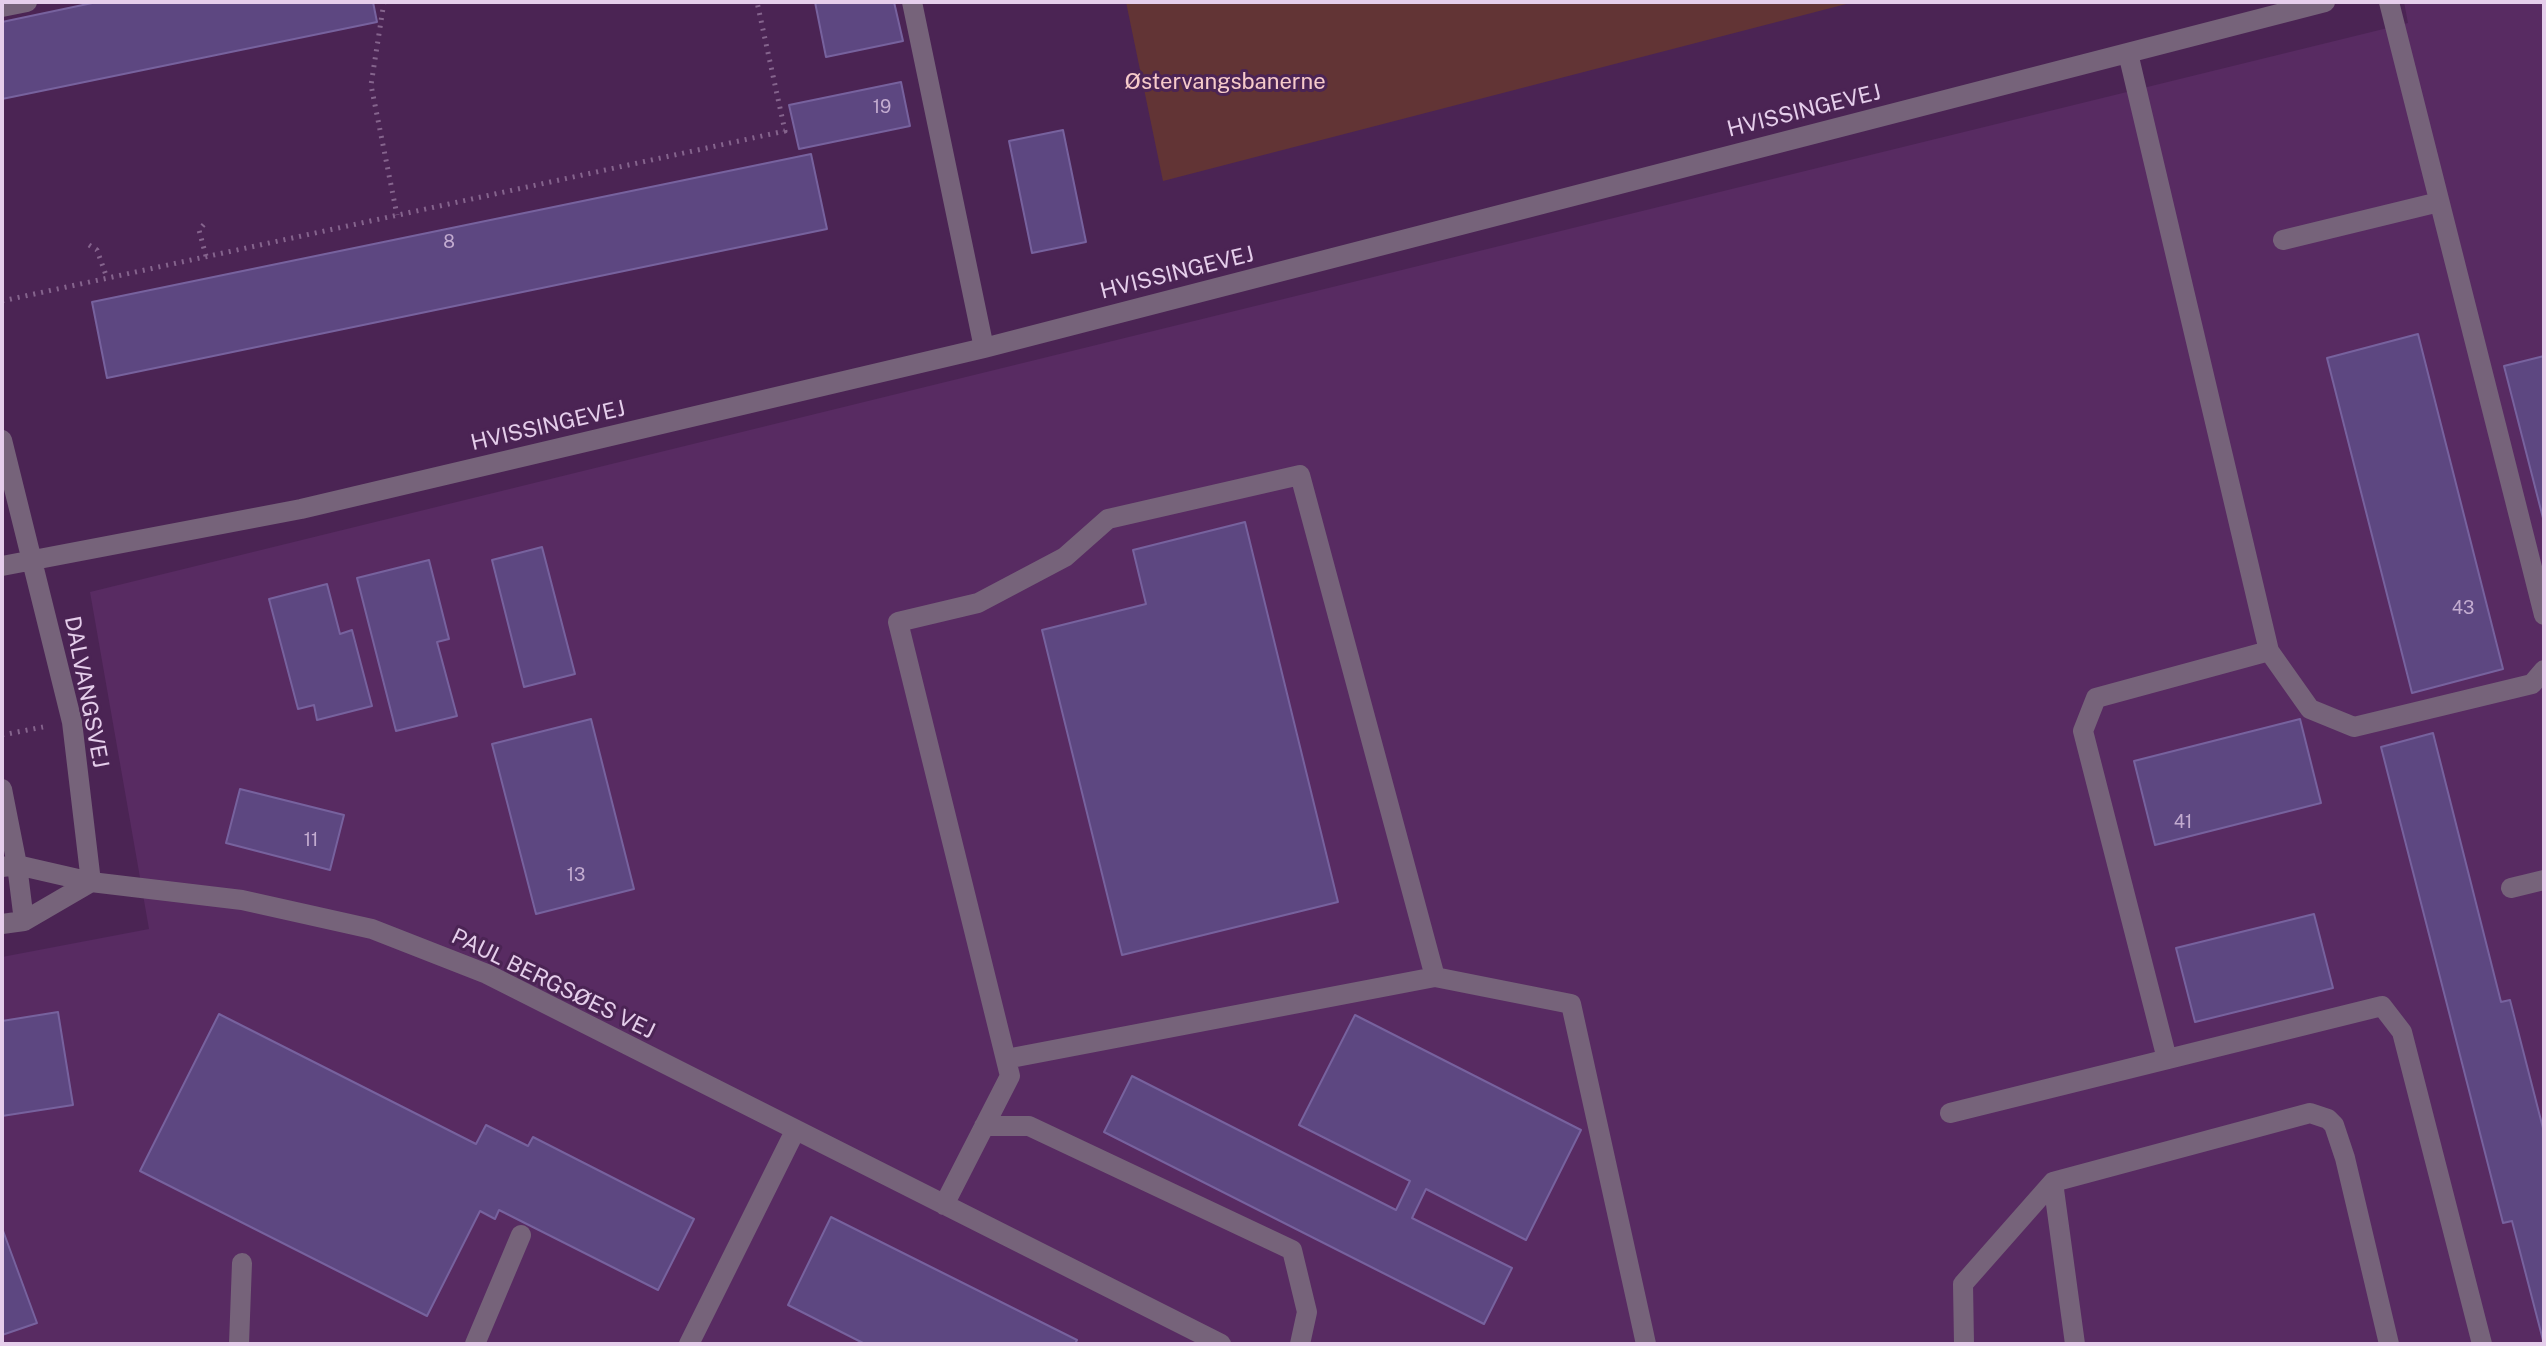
<!DOCTYPE html>
<html>
<head>
<meta charset="utf-8">
<style>
	body { margin:0 }
	#map { position:relative; width:2546px; height:1346px; overflow:hidden; background:#4b2454; font-family:"Public Sans",sans-serif }
	canvas { display:block }
	.frame { position:absolute; inset:0; border:4px solid #e5ceeb; pointer-events:none }
</style>
</head>
<body>
<div id="map">
<canvas width="2546" height="1346"></canvas>
<div class="frame"></div>
</div>
<script>
const g = document.querySelector('canvas').getContext('2d');
g.lineJoin = 'round';
function fill(path, color) { g.fillStyle = color; g.fill(path, 'evenodd'); }
function trace(path, color, width, dash) { g.strokeStyle = color; g.lineWidth = width; g.lineCap = dash ? 'butt' : 'round'; g.setLineDash(dash || []); g.stroke(path); }
function label(font, color, halo, rows, align = 'center') {
  g.font = font + ' "Public Sans",sans-serif'; g.lineWidth = 6; g.setLineDash([]); g.textBaseline = 'middle'; g.strokeStyle = halo; g.fillStyle = color; for (const [text, x, y, turn = 0] of rows) {
    g.save(); g.translate(x, y); g.rotate((+turn || 0) * Math.PI / 180); g.textAlign = isNaN(turn) ? turn : align; if (halo) g.strokeText(text, 0, 0); g.fillText(text, 0, 0); g.restore();
  }
}
const built = new Path2D(`
	M 2404,2 L 2544,2 L 2544,1344 L 2,1344 L 2,957 L 149,929 L 90,592 L 2408,23 Z`);
const green = new Path2D(`
	M 1126,2 L 1854,2 L 1163,181 Z`);
const building = new Path2D(`
	M 97,2 L 373,2 L 377,22 L 2,99 L 2,22 Z
	M 815,2 L 894,2 L 903,41 L 826,57 Z
	M 901,82 L 910,126 L 799,149 L 789,105 Z
	M 1063,130 L 1086,242 L 1032,253 L 1009,141 Z
	M 811,154 L 827,229 L 107,378 L 92,302 Z
	M 2418,334 L 2503,669 L 2412,693 L 2327,358 Z
	M 2544,356 L 2544,522 L 2504,366 Z
	M 1245,522 L 1338,902 L 1122,955 L 1042,630 L 1146,604 L 1133,550 Z
	M 542,547 L 575,674 L 524,687 L 492,560 Z
	M 429,560 L 449,639 L 437,642 L 457,716 L 396,731 L 357,578 Z
	M 327,584 L 340,634 L 352,630 L 372,706 L 317,720 L 314,705 L 298,709 L 269,599 Z
	M 591,719 L 634,889 L 536,914 L 492,744 Z
	M 2300,719 L 2321,803 L 2155,845 L 2134,761 Z
	M 2433,733 L 2501,1002 L 2510,1000 L 2544,1132 L 2544,1344 L 2512,1221 L 2503,1223 L 2381,747 Z
	M 240,789 L 344,815 L 330,870 L 226,843 Z
	M 2314,914 L 2333,988 L 2195,1022 L 2176,948 Z
	M 58,1012 L 73,1105 L 2,1116 L 2,1021 Z
	M 219,1014 L 476,1144 L 486,1125 L 528,1146 L 533,1137 L 694,1219 L 658,1290 L 499,1210 L 495,1219 L 480,1211 L 427,1316 L 140,1171 Z
	M 1355,1015 L 1581,1130 L 1526,1240 L 1426,1189 L 1412,1218 L 1512,1268 L 1484,1324 L 1104,1132 L 1132,1076 L 1396,1210 L 1410,1181 L 1299,1125 Z
	M 831,1217 L 1077,1340 L 1075,1344 L 865,1344 L 788,1305 Z
	M 2,1228 L 37,1323 L 2,1335 Z`);
const path = new Path2D(`
	M 384,2 L 371,85 L 397,215
	M 89,245 L 97,250 L 107,278
	M 206,256 L 199,230 L 206,222
	M 2,301 L 785,131 L 757,2
	M 2,735 L 43,727`);
const minor = new Path2D(`
	M 912,2 L 984,348
	M 2389,2 L 2544,615
	M 2,7 L 27,2
	M 2128,53 L 2269,651 L 2096,698 L 2083,731 L 2167,1059
	M 2283,240 L 2439,202
	M 2,440 L 72,722 L 91,882
	M 2,566 L 301,509 L 984,348 L 2325,2
	M 2269,651 L 2310,709 L 2354,727 L 2532,684 L 2544,670
	M 2,789 L 17,865 L 24,921
	M 2,867 L 17,865 L 91,882 L 242,900 L 372,929 L 487,974 L 1221,1344
	M 2511,888 L 2544,880
	M 2,924 L 24,921 L 91,882
	M 1006,1059 L 1435,977 L 1571,1004 L 1646,1344
	M 1950,1113 L 2382,1006 L 2402,1032 L 2482,1344
	M 984,1126 L 1029,1126 L 1292,1250 L 1307,1312 L 1300,1344
	M 944,1205 L 1010,1076 L 898,622 L 978,603 L 1065,557 L 1108,519 L 1300,475 L 1435,977
	M 239,1344 L 242,1263
	M 475,1344 L 521,1235
	M 689,1344 L 795,1131
	M 1964,1344 L 1963,1284 L 2053,1182
	M 2075,1344 L 2053,1182 L 2310,1113 L 2328,1119 L 2334,1125 L 2345,1158 L 2389,1344`);
const numberNames = [
	["19",882,107],
	["8",449,242],
	["43",2463,608],
	["41",2183,822],
	["11",311,840],
	["13",576,875]
];
const parkNames = [
	["Østervangsbanerne",1225,82]
];
const streetNames = [
	["HVISSINGEVEJ",1804,111,-14],
	["HVISSINGEVEJ",1177,273,-14],
	["HVISSINGEVEJ",548,426,-13],
	["DALVANGSVEJ",86,692,79],
	["PAUL BERGSØES VEJ",553,984,26]
];
fill(built, '#582b62');
fill(green, '#623435');
fill(building, '#5d4781');
trace(building, '#77629e', 2);
trace(path, '#85648d', 5, [2, 6]);
trace(minor, '#76637a', 20);
label('18px', '#c3acd0', null, numberNames);
label('22px', '#f6cbca', '#4b2454', parkNames);
label('22px', '#e5ceeb', '#4b2454', streetNames);
</script>
</body>
</html>
